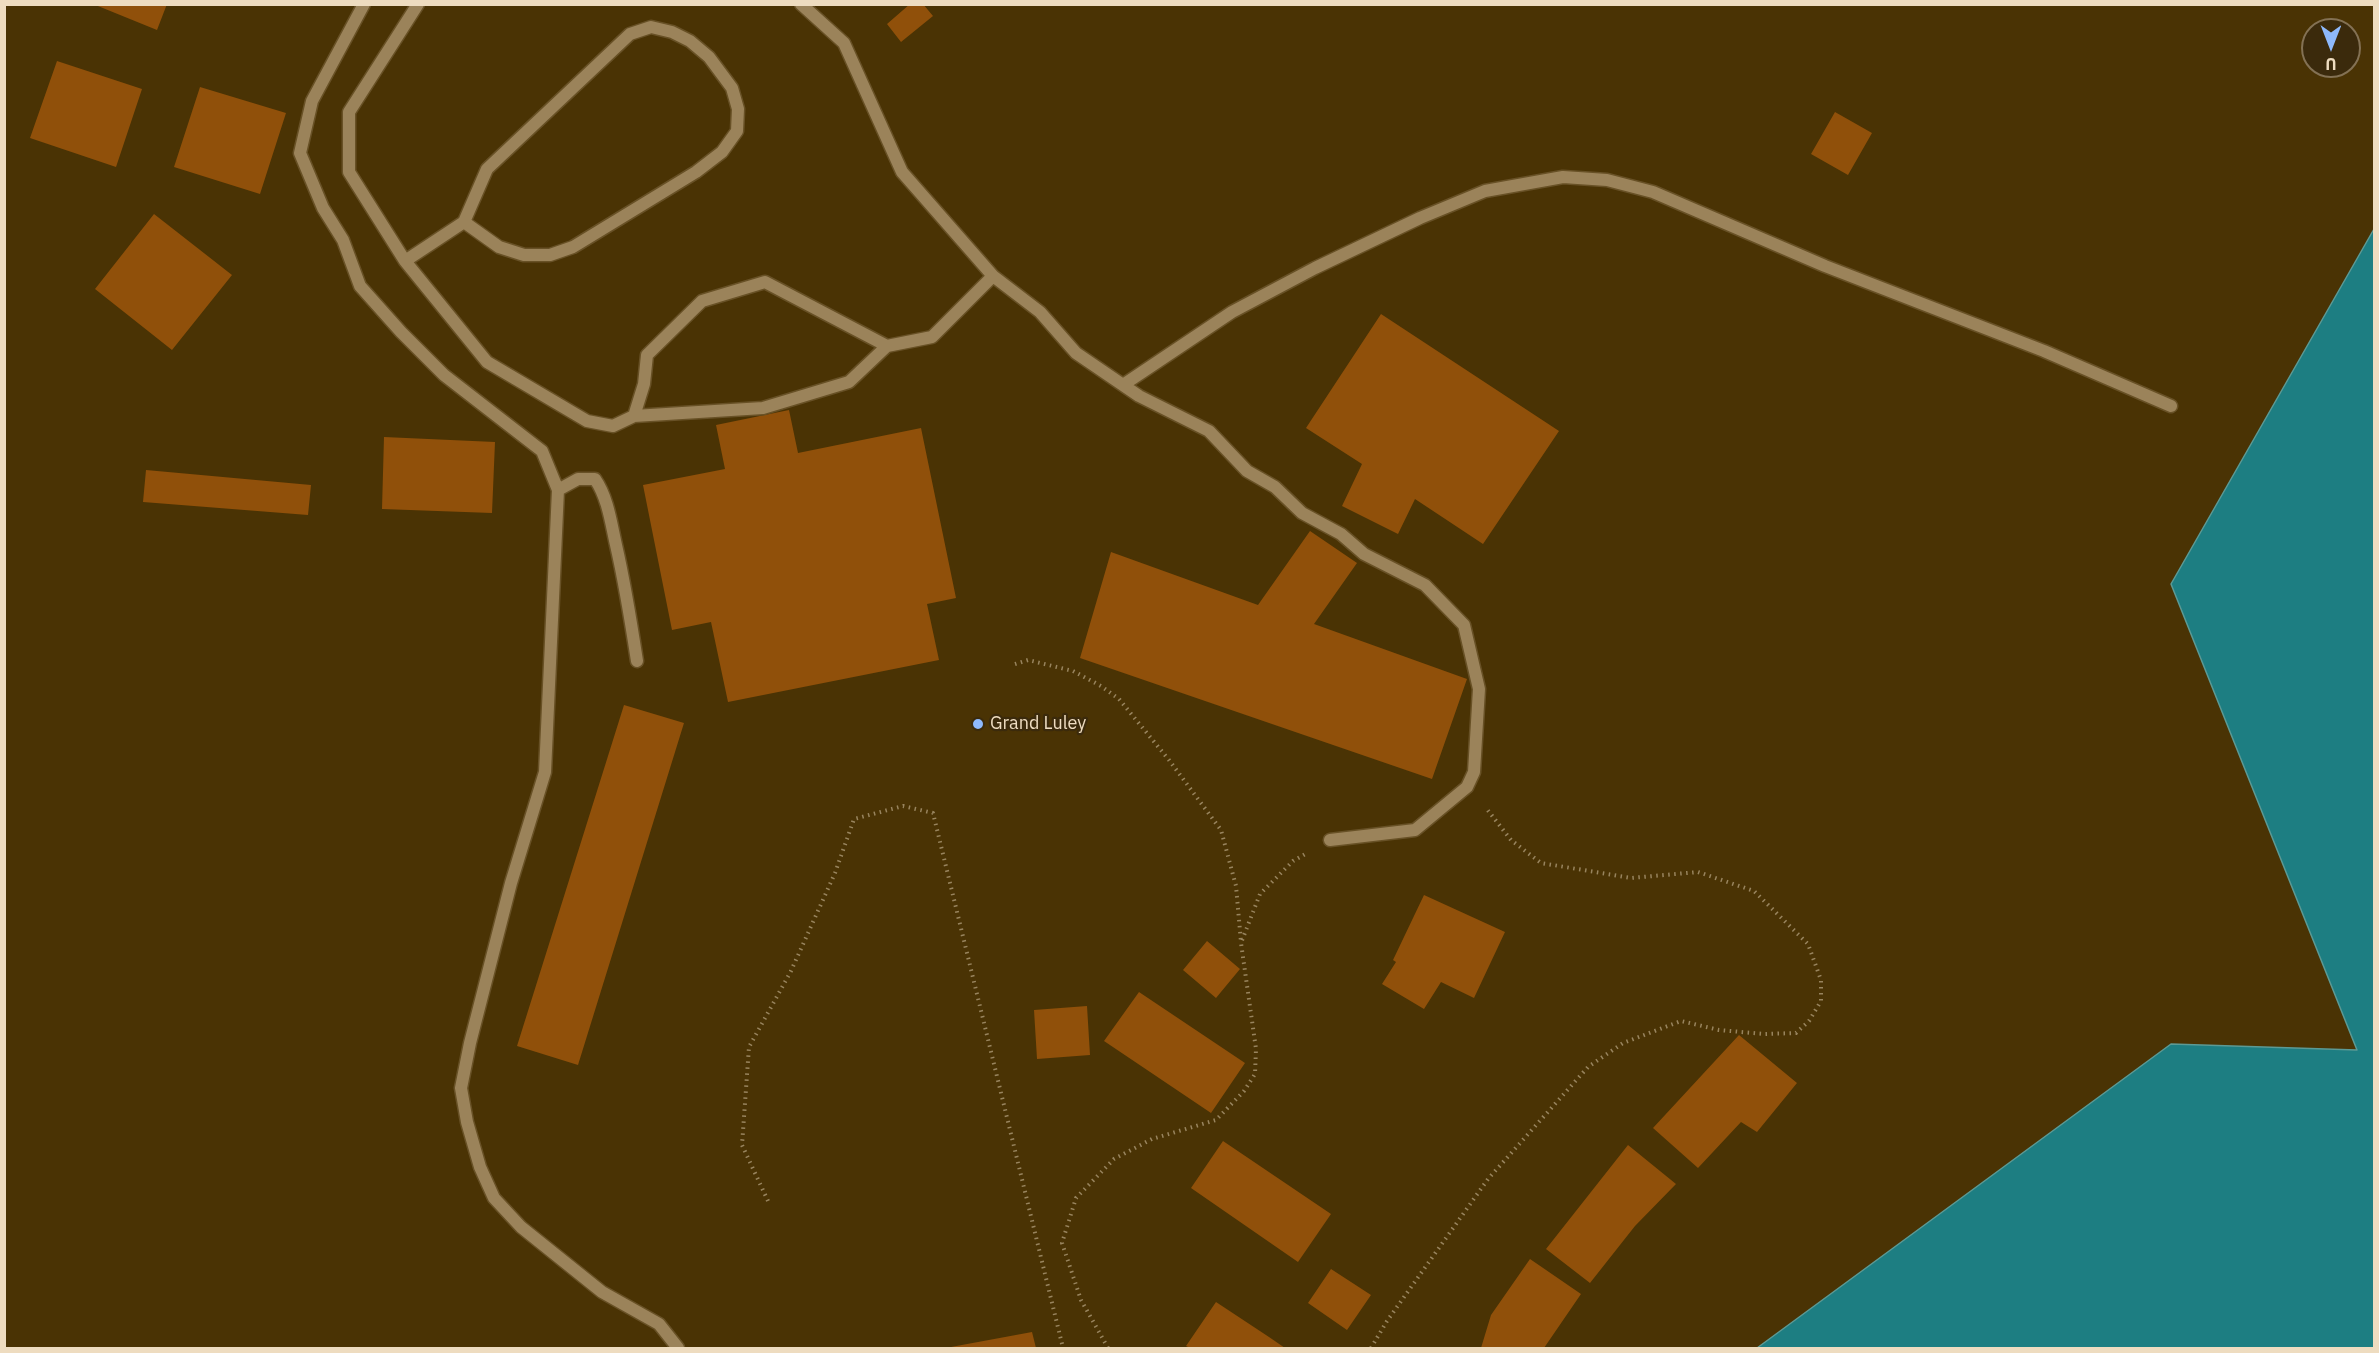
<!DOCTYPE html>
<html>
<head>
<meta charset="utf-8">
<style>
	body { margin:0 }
	#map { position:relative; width:2379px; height:1353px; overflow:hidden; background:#4a3304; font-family:"IBM Plex Sans",sans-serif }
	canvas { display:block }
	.frame { position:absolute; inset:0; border:6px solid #eedcc0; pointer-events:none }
	.north { position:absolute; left:2301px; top:18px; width:60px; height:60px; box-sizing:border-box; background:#3b2a0c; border:2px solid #837154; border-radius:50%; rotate:180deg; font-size:16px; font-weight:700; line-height:24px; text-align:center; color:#eedcc0 }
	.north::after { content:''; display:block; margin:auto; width:21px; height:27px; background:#8eb9fc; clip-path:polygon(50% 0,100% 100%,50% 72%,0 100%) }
</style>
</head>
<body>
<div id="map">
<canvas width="2379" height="1353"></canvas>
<div class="frame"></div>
<div class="north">U</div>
</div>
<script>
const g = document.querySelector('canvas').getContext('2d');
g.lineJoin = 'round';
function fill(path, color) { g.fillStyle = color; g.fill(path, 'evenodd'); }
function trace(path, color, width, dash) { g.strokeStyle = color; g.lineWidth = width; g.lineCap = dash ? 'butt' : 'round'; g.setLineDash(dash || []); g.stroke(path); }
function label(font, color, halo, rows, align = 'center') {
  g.font = font + ' "IBM Plex Sans",sans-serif'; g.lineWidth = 4.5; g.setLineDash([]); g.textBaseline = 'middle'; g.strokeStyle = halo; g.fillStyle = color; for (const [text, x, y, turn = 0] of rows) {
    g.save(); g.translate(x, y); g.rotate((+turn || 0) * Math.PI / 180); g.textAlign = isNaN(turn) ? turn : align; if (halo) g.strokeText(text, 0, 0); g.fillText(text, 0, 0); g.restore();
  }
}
const water = new Path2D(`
	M 2374,229 L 2374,1348 L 1757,1348 L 2171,1044 L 2357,1050 L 2171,584 Z`);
const building = new Path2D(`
	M 93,4 L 167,4 L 157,30 Z
	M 910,4 L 923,4 L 933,16 L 901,42 L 887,24 Z
	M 57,61 L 142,89 L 116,167 L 30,138 Z
	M 200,87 L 286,113 L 260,194 L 174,167 Z
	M 1835,112 L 1872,133 L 1848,175 L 1811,154 Z
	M 154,214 L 232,275 L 172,350 L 95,289 Z
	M 1381,314 L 1559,431 L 1483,544 L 1415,499 L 1398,534 L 1342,506 L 1362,464 L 1306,428 Z
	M 789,410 L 798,453 L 921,428 L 956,598 L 927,604 L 939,660 L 728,702 L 711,622 L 672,630 L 643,485 L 725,469 L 716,425 Z
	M 384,437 L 495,442 L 492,513 L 382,509 Z
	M 146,470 L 311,485 L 308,515 L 143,502 Z
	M 1310,531 L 1357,563 L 1314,624 L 1467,679 L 1432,779 L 1080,658 L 1111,552 L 1258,605 Z
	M 624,705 L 684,723 L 578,1065 L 517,1046 Z
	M 1424,895 L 1505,932 L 1474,998 L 1441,982 L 1424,1009 L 1382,984 L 1396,962 L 1393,960 Z
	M 1207,941 L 1240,969 L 1216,998 L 1183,970 Z
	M 1139,992 L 1245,1063 L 1211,1113 L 1104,1041 Z
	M 1087,1006 L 1090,1055 L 1037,1059 L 1034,1010 Z
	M 1739,1035 L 1797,1083 L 1757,1132 L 1741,1122 L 1698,1168 L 1653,1128 Z
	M 1223,1141 L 1331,1214 L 1298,1262 L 1191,1188 Z
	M 1628,1145 L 1676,1184 L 1635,1226 L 1590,1283 L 1546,1249 Z
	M 1530,1259 L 1581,1294 L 1544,1348 L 1481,1348 L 1491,1315 Z
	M 1331,1269 L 1371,1295 L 1347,1330 L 1308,1303 Z
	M 1216,1302 L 1269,1337 L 1285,1348 L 1190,1348 L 1186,1346 Z
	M 1032,1332 L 1036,1348 L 951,1348 L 951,1347 Z`);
const path = new Path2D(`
	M 1015,664 L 1028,660 L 1073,671 L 1101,686 L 1119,699 L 1169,760 L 1221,830 L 1236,886 L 1241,942
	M 768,1201 L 742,1145 L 749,1047 L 791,971 L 835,873 L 854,819 L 903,806 L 933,813 L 1063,1348
	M 1108,1348 L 1081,1300 L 1062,1243 L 1076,1198 L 1114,1159 L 1152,1139 L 1216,1120 L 1244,1091 L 1255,1074 L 1256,1049 L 1241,943 L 1260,894 L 1293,861 L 1307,853
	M 1371,1348 L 1387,1321 L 1488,1179 L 1588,1067 L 1623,1043 L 1681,1021 L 1719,1030 L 1764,1034 L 1796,1033 L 1809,1021 L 1821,1001 L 1821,980 L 1808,944 L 1754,891 L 1698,872 L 1631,878 L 1541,863 L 1511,840 L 1486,808`);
const service = new Path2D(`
	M 364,4 L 312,101 L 300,153 L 323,208 L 343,240 L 360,286 L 401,332 L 444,375 L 542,451 L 558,490 L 578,479 L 595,479 C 608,498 611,523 616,545 C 625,584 631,622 637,661
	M 418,4 L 349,112 L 349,172 L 405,261 L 487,362 L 587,421 L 613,426 L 634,416 L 644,384 L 647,355 L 702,301 L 765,282 L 887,346 L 932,337 L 993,276
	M 801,4 L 844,43 L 902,172 L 993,276 L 1040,312 L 1076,353 L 1139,396 L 1209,431 L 1247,471 L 1275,487 L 1302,513 L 1341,534 L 1364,554 L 1425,585 L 1464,625 L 1479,689 L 1474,772 L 1467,787 L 1415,830 L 1330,840
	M 405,261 L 464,222 L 499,247 L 524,255 L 550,255 L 573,247 L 696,172 L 722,152 L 737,131 L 738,109 L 732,88 L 709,57 L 690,41 L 672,32 L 651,27 L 630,34 L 487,169 L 464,222
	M 1123,385 L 1232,312 L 1315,268 L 1420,218 L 1485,191 L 1563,177 L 1607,180 L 1653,192 L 1825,266 L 2044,351 L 2171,406
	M 634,416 L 763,408 L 849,382 L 887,346
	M 558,490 L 545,772 L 511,883 L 470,1043 L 461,1088 L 467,1122 L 480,1167 L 494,1198 L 521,1227 L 602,1292 L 659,1324 L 678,1348`);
const markers = [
	[978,724,6,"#8eb9fc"]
];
const poiNames = [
	["Grand Luley",990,724]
];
fill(water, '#1d7e82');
trace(water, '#5c9a95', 1.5);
fill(building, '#90500a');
trace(service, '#685126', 15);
trace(path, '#98845e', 4, [1.5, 4.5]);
trace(service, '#9b835a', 12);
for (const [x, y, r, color] of markers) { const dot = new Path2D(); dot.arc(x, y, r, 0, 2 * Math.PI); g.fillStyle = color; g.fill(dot); trace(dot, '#3b2a0c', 2); }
label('18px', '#eedcc0', '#3b2a0c', poiNames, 'left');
</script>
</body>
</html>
